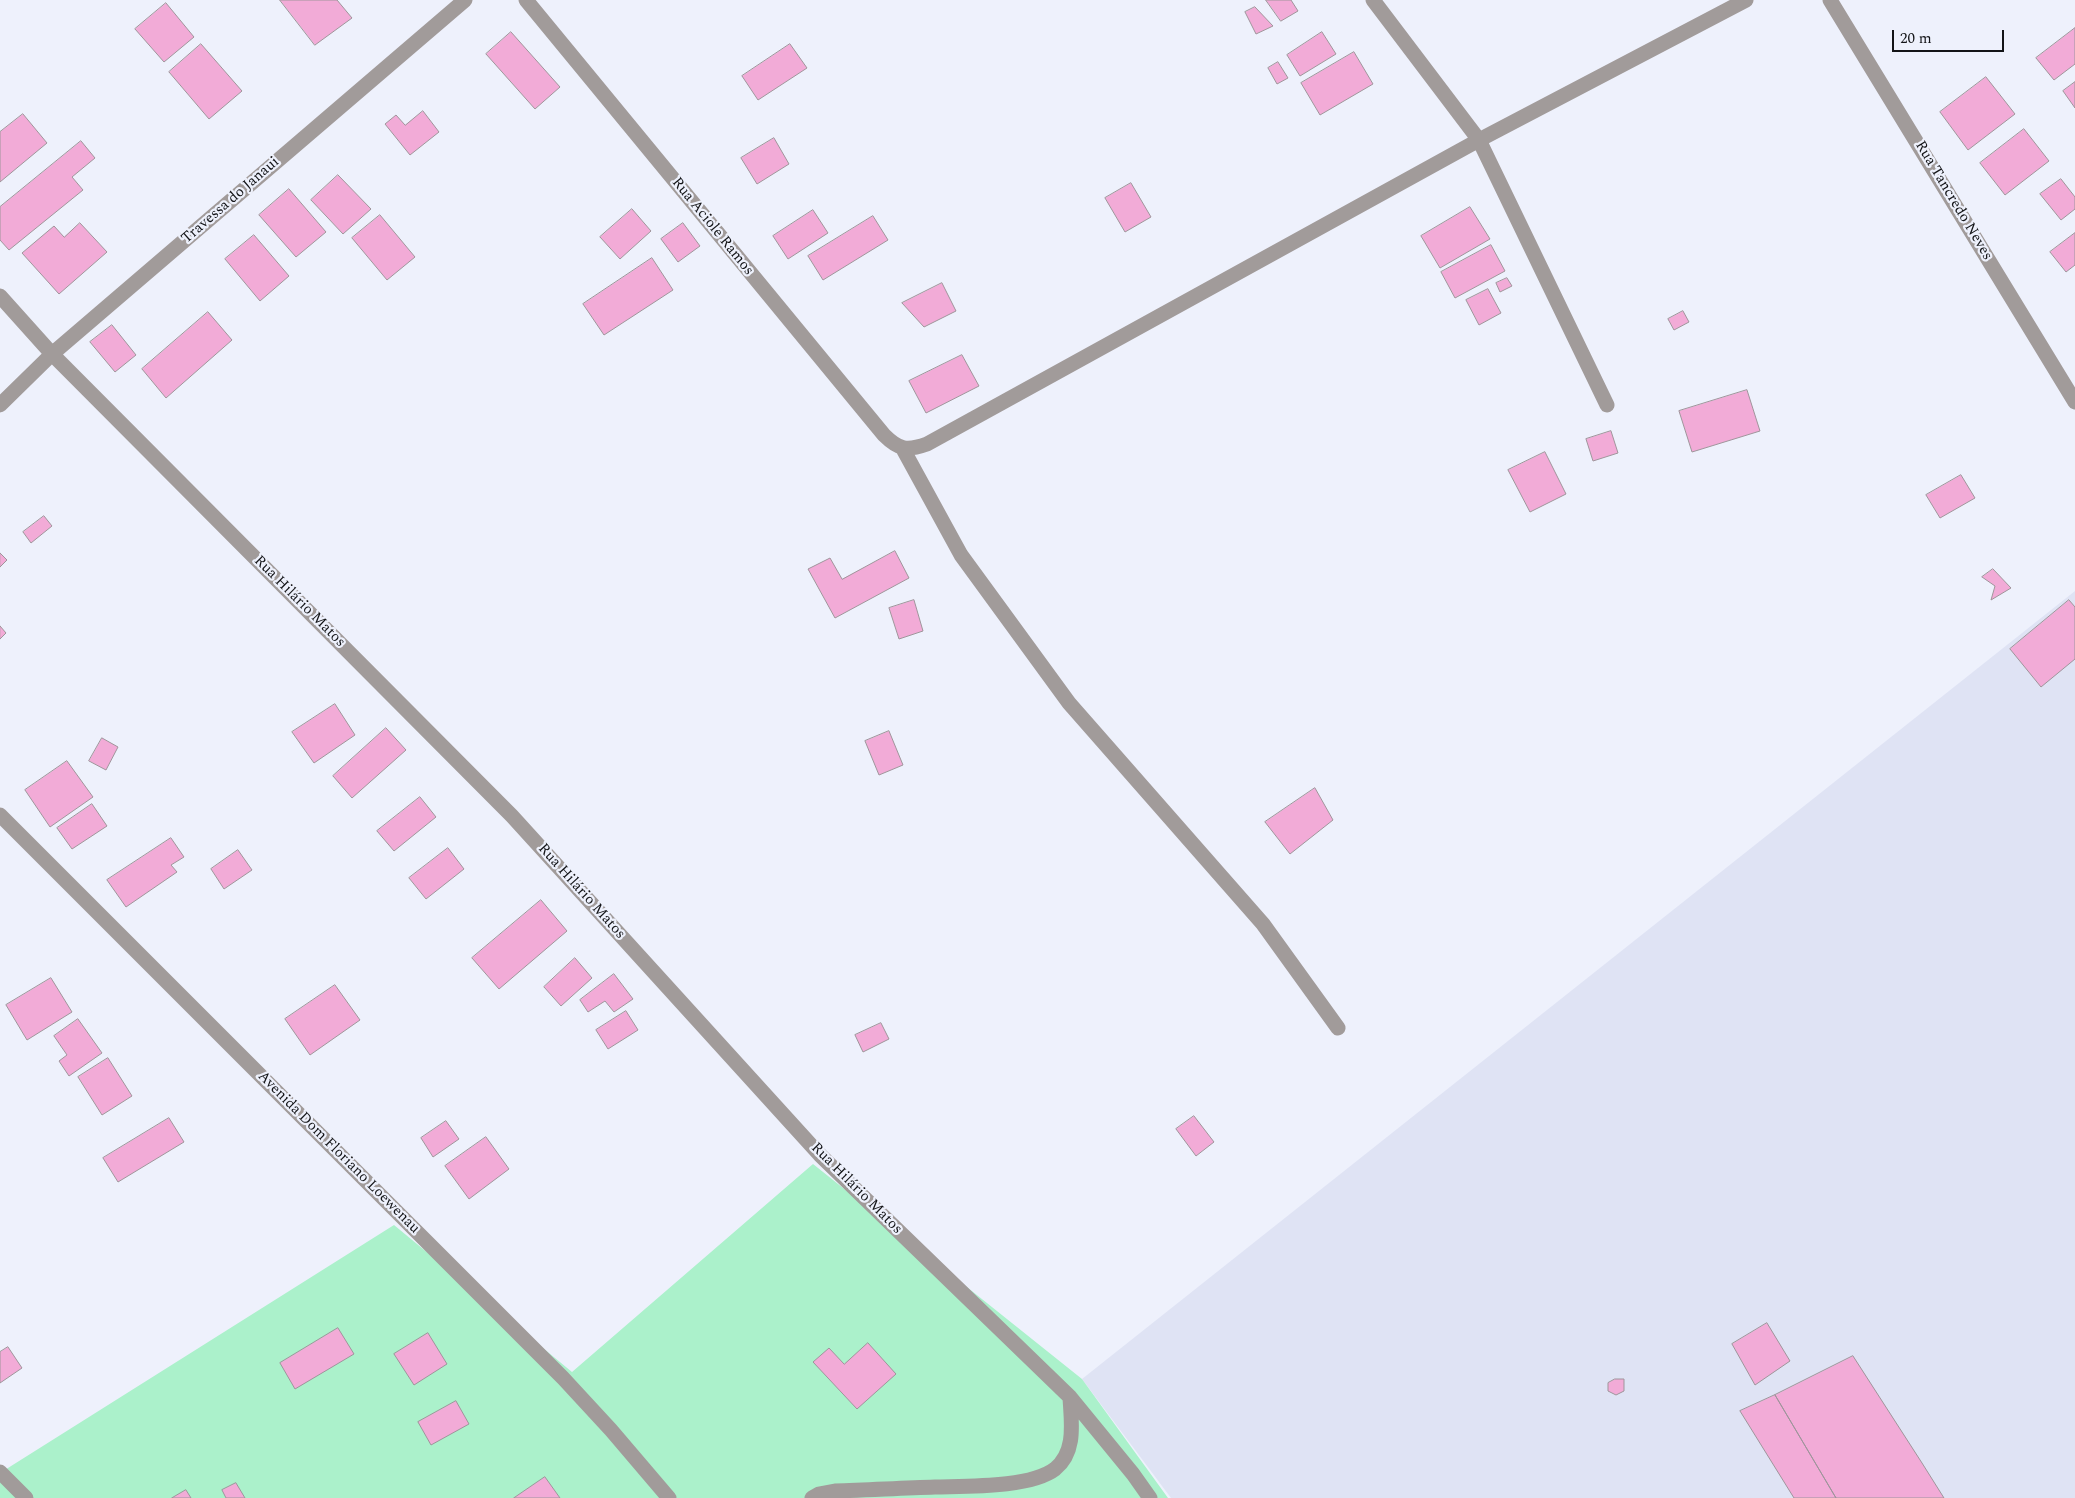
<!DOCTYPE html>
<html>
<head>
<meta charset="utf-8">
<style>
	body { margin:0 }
	#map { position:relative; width:2075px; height:1498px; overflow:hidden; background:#eef1fc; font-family:Spectral,serif }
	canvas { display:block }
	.scale { position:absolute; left:1892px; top:30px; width:112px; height:22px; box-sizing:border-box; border:2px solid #131417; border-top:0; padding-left:6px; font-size:15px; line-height:18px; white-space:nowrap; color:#131417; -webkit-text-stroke:4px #eef1fc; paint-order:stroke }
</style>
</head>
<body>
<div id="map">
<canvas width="2075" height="1498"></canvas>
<div class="scale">20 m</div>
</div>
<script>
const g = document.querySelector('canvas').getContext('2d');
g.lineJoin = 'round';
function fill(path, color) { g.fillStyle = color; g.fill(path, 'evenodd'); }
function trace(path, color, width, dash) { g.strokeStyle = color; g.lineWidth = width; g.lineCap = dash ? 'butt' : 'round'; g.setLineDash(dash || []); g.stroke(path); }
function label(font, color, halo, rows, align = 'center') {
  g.font = font + ' Spectral,serif'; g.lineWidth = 4.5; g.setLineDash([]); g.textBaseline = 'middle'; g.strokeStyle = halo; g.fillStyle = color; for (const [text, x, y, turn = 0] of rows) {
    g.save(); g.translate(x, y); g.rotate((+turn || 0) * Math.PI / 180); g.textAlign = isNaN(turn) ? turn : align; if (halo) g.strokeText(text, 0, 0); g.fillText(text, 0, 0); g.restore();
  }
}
const built = new Path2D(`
	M 2075,591 L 2075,1498 L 1171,1498 L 1082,1379 Z`);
const green = new Path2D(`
	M 813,1164 L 1082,1379 L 1168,1498 L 0,1498 L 0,1473 L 394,1225 L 572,1372 Z`);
const building = new Path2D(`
	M 280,0 L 337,0 L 352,18 L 315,45 Z
	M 1266,0 L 1291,0 L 1298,11 L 1281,21 Z
	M 166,3 L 194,37 L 164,62 L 135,29 Z
	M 1255,7 L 1273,26 L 1256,34 L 1245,12 Z
	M 2075,28 L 2075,64 L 2054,80 L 2036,58 Z
	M 511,32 L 560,87 L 535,109 L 486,54 Z
	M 1322,32 L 1336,54 L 1300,76 L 1287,55 Z
	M 201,44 L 242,91 L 209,119 L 169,72 Z
	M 790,44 L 807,68 L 758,100 L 742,76 Z
	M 1354,52 L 1373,84 L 1320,115 L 1301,83 Z
	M 1278,62 L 1288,78 L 1277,84 L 1268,68 Z
	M 1986,77 L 2015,114 L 1968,150 L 1940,112 Z
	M 2075,82 L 2075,108 L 2063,91 Z
	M 423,111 L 439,132 L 410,155 L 385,124 L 396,115 L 405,125 Z
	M 23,114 L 47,143 L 0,182 L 0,132 Z
	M 2024,129 L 2049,161 L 2005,195 L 1980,163 Z
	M 774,138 L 789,164 L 757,184 L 741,158 Z
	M 81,141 L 95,158 L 72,177 L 83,190 L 9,250 L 0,240 L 0,207 Z
	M 338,175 L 371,209 L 343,234 L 311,200 Z
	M 2061,179 L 2075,197 L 2075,209 L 2061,220 L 2040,194 Z
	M 1131,183 L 1151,217 L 1125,232 L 1105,198 Z
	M 289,189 L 326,232 L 296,257 L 259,215 Z
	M 1470,207 L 1490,239 L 1440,268 L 1421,236 Z
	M 632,209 L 651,231 L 620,259 L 600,237 Z
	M 813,210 L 828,233 L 788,259 L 773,236 Z
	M 380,215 L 415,257 L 387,280 L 352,238 Z
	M 873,216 L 888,240 L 823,280 L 808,256 Z
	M 80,223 L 107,252 L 59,294 L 22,253 L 54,226 L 64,237 Z
	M 683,223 L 700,246 L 678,262 L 661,239 Z
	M 2075,233 L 2075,265 L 2066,272 L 2050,252 Z
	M 254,235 L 289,276 L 260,301 L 225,259 Z
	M 1491,245 L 1505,271 L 1455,298 L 1441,272 Z
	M 652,258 L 673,290 L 604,335 L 583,304 Z
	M 1507,278 L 1512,286 L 1500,292 L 1496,283 Z
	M 942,283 L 956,311 L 924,327 L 902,303 Z
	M 1488,289 L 1501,313 L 1479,325 L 1466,300 Z
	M 1683,311 L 1689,322 L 1674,330 L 1668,319 Z
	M 208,312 L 232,340 L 166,398 L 142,369 Z
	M 112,325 L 136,355 L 115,372 L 90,342 Z
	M 962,355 L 979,386 L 926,413 L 909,381 Z
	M 1747,390 L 1760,431 L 1692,452 L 1679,411 Z
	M 1611,431 L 1618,453 L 1593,461 L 1586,439 Z
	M 1545,452 L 1566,494 L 1530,512 L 1508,470 Z
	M 1961,475 L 1975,498 L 1940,518 L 1926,495 Z
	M 44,516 L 52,526 L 31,543 L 23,532 Z
	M 895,551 L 909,578 L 835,618 L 808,569 L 830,558 L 842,579 Z
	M 0,553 L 7,560 L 0,567 Z
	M 1993,569 L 2011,588 L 1991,600 L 1995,586 L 1982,577 Z
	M 914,600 L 923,631 L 899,639 L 889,608 Z
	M 2069,600 L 2075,607 L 2075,659 L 2041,687 L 2010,649 Z
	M 0,626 L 6,633 L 0,639 Z
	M 335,704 L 355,735 L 314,763 L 292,732 Z
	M 386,728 L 406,750 L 352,798 L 333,776 Z
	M 889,731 L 903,765 L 879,775 L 865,741 Z
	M 102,738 L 118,747 L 106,770 L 89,761 Z
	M 67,761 L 93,797 L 50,827 L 25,790 Z
	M 1315,788 L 1333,820 L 1290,854 L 1265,822 Z
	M 420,797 L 436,817 L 394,851 L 377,831 Z
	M 92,804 L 107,826 L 72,849 L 57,828 Z
	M 171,838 L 184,857 L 171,865 L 177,872 L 126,907 L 107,880 Z
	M 448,848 L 464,869 L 426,899 L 409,878 Z
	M 238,850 L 252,870 L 224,889 L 211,869 Z
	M 541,900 L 567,931 L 499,989 L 472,958 Z
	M 575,958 L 592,978 L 561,1006 L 544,987 Z
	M 614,974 L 633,999 L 614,1012 L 605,1001 L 588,1012 L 580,1000 Z
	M 51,978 L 72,1012 L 27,1040 L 6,1005 Z
	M 335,985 L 360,1020 L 310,1055 L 285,1019 Z
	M 626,1011 L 638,1030 L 608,1049 L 596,1030 Z
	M 78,1019 L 102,1053 L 69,1076 L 59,1061 L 67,1055 L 54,1036 Z
	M 881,1023 L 889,1039 L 863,1052 L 855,1035 Z
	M 108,1058 L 132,1096 L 102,1115 L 78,1077 Z
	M 1194,1116 L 1214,1142 L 1196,1156 L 1176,1129 Z
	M 169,1118 L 184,1142 L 118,1182 L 103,1158 Z
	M 446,1121 L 459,1139 L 433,1157 L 421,1138 Z
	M 486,1137 L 509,1169 L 469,1199 L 445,1166 Z
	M 1767,1323 L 1790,1361 L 1755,1385 L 1732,1344 Z
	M 338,1328 L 354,1354 L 295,1389 L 280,1363 Z
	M 428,1333 L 447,1364 L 414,1385 L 394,1354 Z
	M 868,1343 L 896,1374 L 857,1409 L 813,1362 L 829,1348 L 844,1364 Z
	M 8,1347 L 22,1368 L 0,1383 L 0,1352 Z
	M 1853,1356 L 1922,1463 L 1944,1498 L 1836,1498 L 1775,1395 Z
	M 1615,1379 L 1624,1379 L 1624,1391 L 1616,1395 L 1608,1391 L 1608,1383 Z
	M 1775,1395 L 1836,1498 L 1794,1498 L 1740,1411 Z
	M 456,1401 L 469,1424 L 431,1445 L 418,1422 Z
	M 545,1477 L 560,1498 L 514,1498 Z
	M 236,1483 L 245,1498 L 226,1498 L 222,1490 Z
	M 186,1490 L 191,1498 L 172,1498 Z`);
const minor = new Path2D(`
	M 526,0 L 884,435 C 899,450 907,451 927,444 L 1479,140 L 1746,0
	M 1373,0 L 1479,140 L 1607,405
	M 1830,0 L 2075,402
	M 0,296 L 52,354 L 512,816 L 820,1155 L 1070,1397 L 1133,1474 L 1150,1498
	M 0,405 L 52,354 L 465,0
	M 903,449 L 961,555 L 1069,703 L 1263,924 L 1338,1028
	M 0,815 L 563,1378 L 611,1430 L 669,1498
	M 0,1472 L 26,1498
	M 812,1498 L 819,1494 L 835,1491 C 868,1490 902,1488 935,1487 C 966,1486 1030,1488 1055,1469 C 1077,1451 1071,1421 1070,1397`);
const streetNames = [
	["Travessa do Janaui",231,201,-41],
	["Rua Tancredo Neves",1953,201,59],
	["Rua Aciole Ramos",712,227,51],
	["Rua Hilário Matos",299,602,45],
	["Rua Hilário Matos",581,892,48],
	["Avenida Dom Floriano Loewenau",338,1153,45],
	["Rua Hilário Matos",856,1189,45]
];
fill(built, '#dfe3f4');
fill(green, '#abf1cb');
fill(building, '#f2abd7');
trace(building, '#9f959b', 1);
trace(minor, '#a19b9a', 15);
label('15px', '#131417', '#eef1fc', streetNames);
</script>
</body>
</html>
